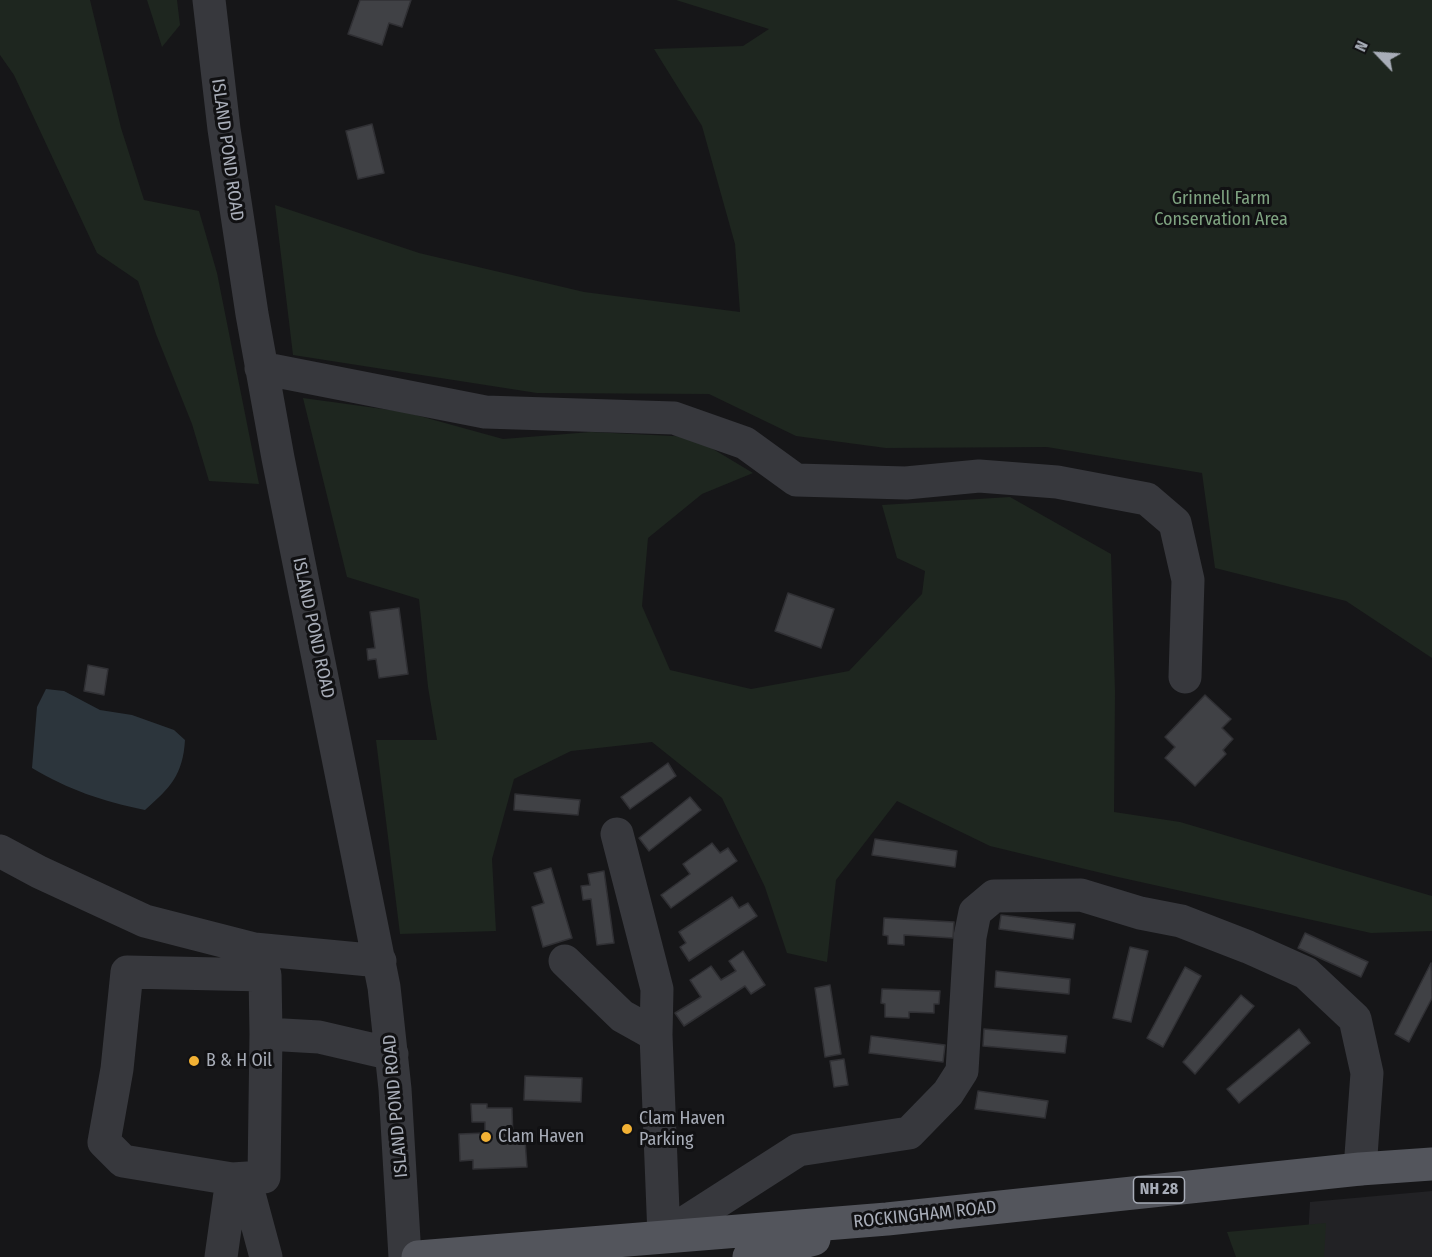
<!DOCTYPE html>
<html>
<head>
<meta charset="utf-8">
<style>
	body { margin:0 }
	#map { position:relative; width:1432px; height:1257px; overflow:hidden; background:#161618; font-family:"Fira Sans Condensed",sans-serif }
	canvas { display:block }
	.north { position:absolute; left:1348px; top:24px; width:60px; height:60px; -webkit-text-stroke:4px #111113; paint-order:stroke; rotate:295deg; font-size:16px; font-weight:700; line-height:24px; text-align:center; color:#a8adb8 }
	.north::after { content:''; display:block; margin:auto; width:21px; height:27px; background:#a8adb8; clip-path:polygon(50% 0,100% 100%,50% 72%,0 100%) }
</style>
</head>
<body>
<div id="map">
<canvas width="1432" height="1257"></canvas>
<div class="north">N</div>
</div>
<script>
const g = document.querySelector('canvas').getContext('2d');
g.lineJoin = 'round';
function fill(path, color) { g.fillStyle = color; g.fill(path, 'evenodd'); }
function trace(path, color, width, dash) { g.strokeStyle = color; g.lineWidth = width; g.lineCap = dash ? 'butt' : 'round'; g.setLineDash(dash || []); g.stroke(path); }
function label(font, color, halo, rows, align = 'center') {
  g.font = font + ' "Fira Sans Condensed",sans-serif'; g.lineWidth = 6; g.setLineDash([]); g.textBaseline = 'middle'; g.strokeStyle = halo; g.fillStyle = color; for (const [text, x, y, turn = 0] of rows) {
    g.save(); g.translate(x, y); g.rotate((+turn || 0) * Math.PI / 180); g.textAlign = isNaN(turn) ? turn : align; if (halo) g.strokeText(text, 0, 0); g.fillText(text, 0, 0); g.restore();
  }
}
const built = new Path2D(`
	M 1432,1191 L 1432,1257 L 1307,1257 L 1310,1202 Z`);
const green = new Path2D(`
	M 0,0 L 90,0 L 121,128 L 144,200 L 199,211 L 217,273 L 259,484 L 209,481 L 192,424 L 156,334 L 138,281 L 97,253 L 14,75 L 0,55 Z
	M 147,0 L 177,0 L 180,25 L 162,47 Z
	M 676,0 L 1432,0 L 1432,658 L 1346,601 L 1215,568 L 1202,473 L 1047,447 L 886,448 L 796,436 L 709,394 L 537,393 L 293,355 L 275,205 L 419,253 L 584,292 L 740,312 L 735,244 L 702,126 L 654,49 L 743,46 L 769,29 Z
	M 303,398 L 405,412 L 503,439 L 591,432 L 693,437 L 753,473 L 702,494 L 648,538 L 642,606 L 670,670 L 751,689 L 849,671 L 922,594 L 925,571 L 897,558 L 882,505 L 1010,497 L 1111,554 L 1115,692 L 1114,812 L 1180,822 L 1432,896 L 1432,931 L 1371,933 L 1118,877 L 990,846 L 897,801 L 836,880 L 827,962 L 787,953 L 765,887 L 722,798 L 652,742 L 571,751 L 514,779 L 492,859 L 496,931 L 400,934 L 376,740 L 437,740 L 428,687 L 419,599 L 347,577 Z
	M 1326,1223 L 1324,1257 L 1236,1257 L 1227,1232 Z`);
const water = new Path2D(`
	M 46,689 L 64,691 L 100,710 L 132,715 L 174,730 L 185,740 C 183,775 170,788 145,810 C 102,801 69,790 32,768 L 37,707 Z`);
const building = new Path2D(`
	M 360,0 L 411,0 L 402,27 L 389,23 L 382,45 L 348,34 Z
	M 372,124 L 384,173 L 358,179 L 346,131 Z
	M 788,593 L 834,609 L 821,648 L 775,631 Z
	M 399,608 L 408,674 L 379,678 L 376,659 L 368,660 L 367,649 L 375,648 L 370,612 Z
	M 88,665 L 108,669 L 104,695 L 84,691 Z
	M 1205,695 L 1231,719 L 1222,728 L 1233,739 L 1223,750 L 1226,754 L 1195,786 L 1165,758 L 1175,747 L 1165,737 Z
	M 668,763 L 676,776 L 630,809 L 621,797 Z
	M 515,794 L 580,800 L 578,815 L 514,810 Z
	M 690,797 L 701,810 L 649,851 L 639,838 Z
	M 875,839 L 957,851 L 955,867 L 872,855 Z
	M 712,843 L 720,853 L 728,848 L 737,861 L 671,908 L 661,895 L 690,874 L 683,864 Z
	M 551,868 L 572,938 L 543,947 L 532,907 L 544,903 L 534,873 Z
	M 604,871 L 614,943 L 597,945 L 591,899 L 583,900 L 581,886 L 590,885 L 588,874 Z
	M 732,897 L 739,908 L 748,903 L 757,916 L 689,961 L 680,947 L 686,943 L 679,932 Z
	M 1001,915 L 1075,924 L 1073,939 L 999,929 Z
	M 884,918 L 954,922 L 953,938 L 904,935 L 904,945 L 888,944 L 888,936 L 883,935 Z
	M 1305,933 L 1368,962 L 1361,977 L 1298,948 Z
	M 1130,947 L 1148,951 L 1131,1022 L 1113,1018 Z
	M 743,951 L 765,985 L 751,994 L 745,986 L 684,1026 L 675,1013 L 701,997 L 690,980 L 711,966 L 721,980 L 736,971 L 729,961 Z
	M 1431,963 L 1432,998 L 1409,1042 L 1395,1034 Z
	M 1185,967 L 1201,976 L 1163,1047 L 1147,1038 Z
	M 996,971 L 1070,979 L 1069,994 L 995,987 Z
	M 830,985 L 841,1054 L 825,1057 L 815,988 Z
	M 882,989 L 940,991 L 939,1004 L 934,1004 L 934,1013 L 909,1012 L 909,1018 L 885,1017 L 885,1004 L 881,1003 Z
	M 1241,995 L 1254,1006 L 1195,1074 L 1183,1062 Z
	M 984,1029 L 1067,1036 L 1065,1053 L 983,1046 Z
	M 1299,1029 L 1310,1043 L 1239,1103 L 1227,1089 Z
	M 871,1036 L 945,1045 L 943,1062 L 869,1053 Z
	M 844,1059 L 848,1085 L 834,1087 L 830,1061 Z
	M 525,1076 L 582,1078 L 581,1102 L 524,1100 Z
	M 978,1091 L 1048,1101 L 1045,1118 L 975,1109 Z
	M 471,1104 L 487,1104 L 487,1108 L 512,1108 L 513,1141 L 525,1140 L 527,1167 L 473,1169 L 473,1160 L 460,1161 L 459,1134 L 485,1133 L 485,1122 L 472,1122 Z`);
const minor = new Path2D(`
	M 209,0 L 224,129 L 252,314 L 278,458 L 384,987 L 395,1089 L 405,1257
	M 261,368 L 485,412 L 674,418 L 745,443 L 796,480 L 906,483 L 979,476 L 1057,482 L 1147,499 L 1175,523 L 1188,580 L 1185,677
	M 617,834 L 657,989 L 656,1035 L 664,1236 L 798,1150 L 909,1133 L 948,1093 L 962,1071 L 970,937 L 975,912 L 994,896 L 1081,895 L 1140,913 L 1181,921 L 1248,947 L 1306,973 L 1355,1019 L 1367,1073 L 1360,1169
	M 0,851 L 39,872 L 145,921 L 254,949 L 380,961
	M 565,961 L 622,1016 L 656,1035
	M 266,1034 L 265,975 L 127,972 L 117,1069 L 104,1142 L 123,1161 L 232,1179 L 264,1177 L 266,1034 L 319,1037 L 392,1054
	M 245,1179 L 266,1257
	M 221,1257 L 232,1179`);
const major = new Path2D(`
	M 418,1257 L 887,1219 L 1360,1169 L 1432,1164
	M 749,1257 L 814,1239`);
const markers = [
	[194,1061,6,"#f2b134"],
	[627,1129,6,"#f2b134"],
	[486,1137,6,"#f2b134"]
];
const shields = [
	[1159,1190,51]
];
const shieldNames = [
	["NH 28",1159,1190]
];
const streetNames = [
	["ISLAND POND ROAD",227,150,82],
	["ISLAND POND ROAD",313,628,78],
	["ISLAND POND ROAD",396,1106,-95],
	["ROCKINGHAM ROAD",925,1215,-6]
];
const parkNames = [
	["Grinnell Farm",1221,199],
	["Conservation Area",1221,220]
];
const poiNames = [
	["B & H Oil",206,1061],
	["Clam Haven",639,1119],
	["Parking",639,1140],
	["Clam Haven",498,1137]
];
fill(built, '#222225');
fill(green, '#1e261f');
fill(water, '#2c353c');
fill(building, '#404145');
trace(building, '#303034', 1.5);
trace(minor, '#37383d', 33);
trace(major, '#53555c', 33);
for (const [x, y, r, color] of markers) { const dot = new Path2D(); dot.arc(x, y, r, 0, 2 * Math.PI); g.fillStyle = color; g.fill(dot); trace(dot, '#111113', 2); }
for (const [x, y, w] of shields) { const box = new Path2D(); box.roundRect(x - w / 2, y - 13, w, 26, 4.5); g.fillStyle = '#111113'; g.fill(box); trace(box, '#a8adb8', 1.5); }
label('bold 16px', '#a8adb8', null, shieldNames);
label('18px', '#a8adb8', '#111113', streetNames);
label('18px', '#7fa381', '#111113', parkNames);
label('18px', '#a8adb8', '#111113', poiNames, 'left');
</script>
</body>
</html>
